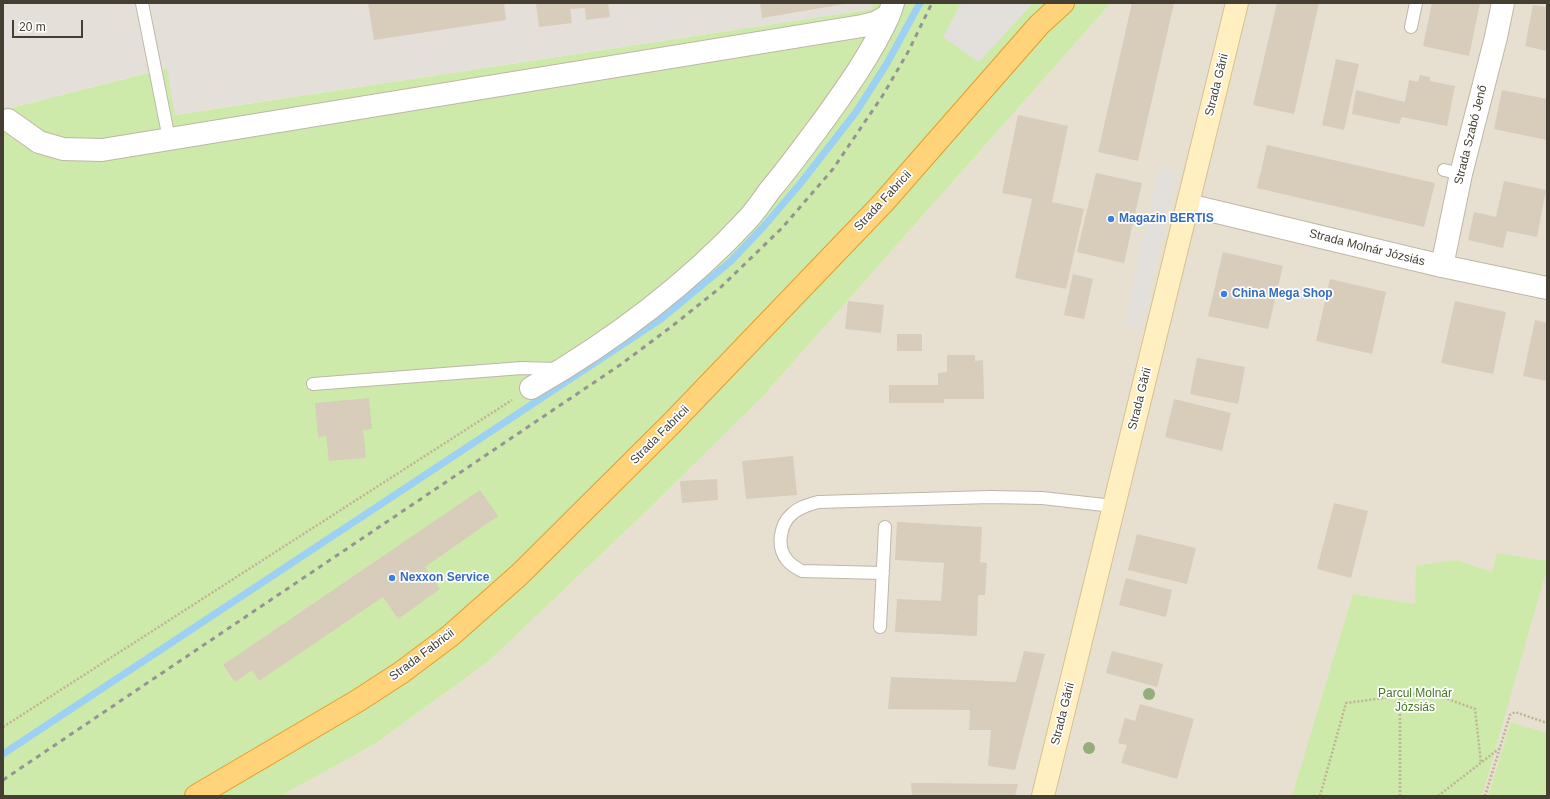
<!DOCTYPE html>
<html>
<head>
<meta charset="utf-8">
<style>
	body { margin:0 }
	#map { position:relative; width:1550px; height:799px; overflow:hidden; background:#f3eee4; font-family:Helvetica,sans-serif }
	canvas { display:block }
	.frame { position:absolute; inset:0; border:4px solid #453e33; pointer-events:none }
	.scale { position:absolute; left:12px; top:20px; width:71px; height:18px; box-sizing:border-box; border:2px solid #453e33; border-top:0; padding-left:5px; font-size:12px; line-height:14px; white-space:nowrap; color:#453e33; -webkit-text-stroke:3px #fff; paint-order:stroke }
</style>
</head>
<body>
<div id="map">
<canvas width="1550" height="799"></canvas>
<div class="frame"></div>
<div class="scale">20 m</div>
</div>
<script>
const g = document.querySelector('canvas').getContext('2d');
g.lineJoin = 'round';
function fill(path, color) { g.fillStyle = color; g.fill(path, 'evenodd'); }
function trace(path, color, width, dash) { g.strokeStyle = color; g.lineWidth = width; g.lineCap = dash ? 'butt' : 'round'; g.setLineDash(dash || []); g.stroke(path); }
function label(font, color, halo, rows, align = 'center') {
  g.font = font + ' Helvetica,sans-serif'; g.lineWidth = 3.5; g.setLineDash([]); g.textBaseline = 'middle'; g.strokeStyle = halo; g.fillStyle = color; for (const [text, x, y, turn = 0] of rows) {
    g.save(); g.translate(x, y); g.rotate((+turn || 0) * Math.PI / 180); g.textAlign = isNaN(turn) ? turn : align; if (halo) g.strokeText(text, 0, 0); g.fillText(text, 0, 0); g.restore();
  }
}
const residential = new Path2D(`
	M 1111,3 L 1547,3 L 1547,796 L 281,796 L 375,744 L 489,661 L 652,506 L 765,394 Z`);
const industrial = new Path2D(`
	M 3,3 L 873,3 L 872,9 L 174,115 L 166,68 L 3,110 Z`);
const green = new Path2D(`
	M 873,3 L 1111,3 L 765,394 L 652,506 L 489,661 L 375,744 L 281,796 L 3,796 L 3,110 L 167,68 L 175,115 L 872,9 Z
	M 1497,553 L 1547,561 L 1547,568 L 1482,796 L 1292,796 L 1353,594 L 1415,604 L 1416,566 L 1456,560 L 1492,572 Z
	M 1511,722 L 1547,733 L 1547,796 L 1488,796 Z`);
const parking = new Path2D(`
	M 961,3 L 1033,3 L 979,62 L 943,37 Z
	M 1160,167 L 1178,171 L 1141,329 L 1123,325 Z`);
const stream = new Path2D(`
	M 3,754 L 661,319 L 731,261 L 765,225 L 800,184 L 856,112 L 886,65 L 920,3`);
const building = new Path2D(`
	M 368,3 L 504,3 L 506,20 L 374,40 Z
	M 536,3 L 608,3 L 610,17 L 586,20 L 585,8 L 570,9 L 572,23 L 539,27 Z
	M 760,3 L 844,3 L 844,4 L 762,18 Z
	M 1132,3 L 1174,3 L 1138,161 L 1098,152 Z
	M 1277,3 L 1319,3 L 1294,114 L 1253,105 Z
	M 1432,3 L 1480,3 L 1469,56 L 1423,46 Z
	M 1533,5 L 1547,7 L 1547,51 L 1525,46 Z
	M 1336,59 L 1359,64 L 1344,130 L 1322,125 Z
	M 1420,75 L 1430,77 L 1430,81 L 1455,86 L 1447,126 L 1402,117 L 1399,124 L 1352,114 L 1356,90 L 1405,102 L 1409,80 L 1418,82 Z
	M 1502,90 L 1547,99 L 1547,140 L 1494,129 Z
	M 1018,115 L 1068,126 L 1052,202 L 1084,209 L 1066,289 L 1015,278 L 1032,199 L 1002,193 Z
	M 1267,145 L 1435,183 L 1424,227 L 1257,188 Z
	M 1096,173 L 1142,183 L 1124,263 L 1077,252 Z
	M 1504,181 L 1546,190 L 1537,237 L 1507,231 L 1503,248 L 1468,240 L 1474,212 L 1496,217 Z
	M 1223,252 L 1283,266 L 1268,329 L 1208,316 Z
	M 1073,274 L 1093,279 L 1084,319 L 1064,315 Z
	M 1330,279 L 1386,292 L 1372,354 L 1316,341 Z
	M 848,301 L 884,305 L 881,333 L 845,329 Z
	M 1455,301 L 1506,312 L 1493,374 L 1441,363 Z
	M 1535,320 L 1547,323 L 1547,381 L 1523,376 Z
	M 897,334 L 922,334 L 922,351 L 897,351 Z
	M 947,355 L 975,355 L 975,361 L 983,360 L 984,399 L 944,399 L 944,403 L 889,403 L 889,385 L 938,385 L 938,373 L 947,372 Z
	M 1197,358 L 1245,367 L 1238,404 L 1190,394 Z
	M 369,398 L 372,429 L 363,430 L 366,458 L 329,461 L 326,436 L 318,437 L 315,403 Z
	M 1174,399 L 1231,413 L 1222,451 L 1165,437 Z
	M 793,456 L 797,495 L 746,499 L 742,461 Z
	M 717,479 L 718,500 L 682,503 L 680,481 Z
	M 480,490 L 498,516 L 425,567 L 440,589 L 398,619 L 383,597 L 259,681 L 252,670 L 235,682 L 223,665 Z
	M 1334,503 L 1368,511 L 1351,578 L 1317,569 Z
	M 897,522 L 982,527 L 980,562 L 987,563 L 985,595 L 978,595 L 977,636 L 895,632 L 897,599 L 941,601 L 944,563 L 895,560 Z
	M 1137,534 L 1196,548 L 1187,584 L 1128,570 Z
	M 1126,578 L 1172,590 L 1166,617 L 1119,605 Z
	M 1024,651 L 1045,654 L 1015,770 L 988,766 L 991,730 L 969,730 L 970,710 L 888,709 L 891,677 L 1016,682 Z
	M 1112,651 L 1163,664 L 1157,687 L 1106,673 Z
	M 1140,704 L 1194,719 L 1177,779 L 1121,763 L 1127,745 L 1118,743 L 1125,718 L 1135,721 Z
	M 911,783 L 1018,784 L 1015,796 L 912,796 Z`);
const path = new Path2D(`
	M 3,727 L 512,400
	M 1320,796 L 1346,703 L 1429,692 L 1475,709 L 1481,763
	M 1400,796 L 1400,696
	M 1438,796 L 1500,748
	M 1485,796 L 1510,715 L 1515,712 L 1547,723`);
const service = new Path2D(`
	M 142,3 L 169,139
	M 1411,27 L 1416,3
	M 1444,170 L 1461,174
	M 313,384 L 522,368 L 557,369
	M 883,573 L 802,571 C 796,568 791,565 787,560 C 776,547 780,524 792,514 C 799,507 808,505 818,502 L 990,497 L 1042,498 L 1113,506
	M 880,627 L 885,527`);
const minor = new Path2D(`
	M 8,120 L 39,142 L 63,149 L 102,150 L 862,26 L 875,23 L 889,15 L 893,3
	M 1442,266 L 1461,174 L 1496,37 L 1503,3
	M 531,388 C 611,342 685,287 748,219 C 756,210 763,200 770,190 C 787,170 802,149 818,128 C 844,92 871,55 889,15`);
const tertiary = new Path2D(`
	M 1188,205 L 1442,266 L 1547,288`);
const secondary = new Path2D(`
	M 1043,796 L 1237,3`);
const trunk = new Path2D(`
	M 196,796 L 359,700 L 402,672 L 450,636 L 519,575 L 671,424 L 883,203 L 1039,25 L 1063,3`);
const rail = new Path2D(`
	M 3,780 L 620,365 L 671,327 L 721,287 L 782,228 L 833,169 L 883,95 L 908,52 L 932,3`);
const trees = [
	[1149,694],
	[1089,748]
];
const markers = [
	[1111,219,4,"#3f7fe0"],
	[1224,294,4,"#3f7fe0"],
	[392,578,4,"#3f7fe0"]
];
const streetNames = [
	["Strada Gării",1217,85,-76],
	["Strada Szabó Jenő",1471,135,-76],
	["Strada Fabricii",883,201,-47],
	["Strada Molnár Józsiás",1367,248,14],
	["Strada Gării",1140,399,-76],
	["Strada Fabricii",660,435,-45],
	["Strada Fabricii",422,655,-37],
	["Strada Gării",1063,714,-76]
];
const shopNames = [
	["Magazin BERTIS",1119,219],
	["China Mega Shop",1232,294],
	["Nexxon Service",400,578]
];
const parkNames = [
	["Parcul Molnár",1415,694],
	["Józsiás",1415,708]
];
fill(residential, '#e7e0d1');
fill(industrial, '#e5dfd9');
fill(green, '#ceeaaa');
fill(parking, '#e3e0dc');
trace(stream, '#9cd1f4', 7);
fill(building, '#d8ccbb');
trace(service, '#bfb6a6', 14);
trace(minor, '#bfb6a6', 24);
trace(tertiary, '#bfb6a6', 24);
trace(secondary, '#d5c290', 24);
trace(trunk, '#e59e2b', 24);
trace(path, '#c1b196', 2.5, [2, 2]);
trace(service, '#fff', 12);
trace(minor, '#fff', 22);
trace(tertiary, '#fff', 22);
trace(secondary, '#ffefc1', 22);
trace(trunk, '#ffd379', 22);
trace(rail, '#949494', 3, [5, 5]);
g.fillStyle = '#94ae7a';
for (const [x, y] of trees) { g.beginPath(); g.arc(x, y, 6, 0, 2 * Math.PI); g.fill(); }
for (const [x, y, r, color] of markers) { const dot = new Path2D(); dot.arc(x, y, r, 0, 2 * Math.PI); g.fillStyle = color; g.fill(dot); trace(dot, '#fff', 1.5); }
label('12px', '#453e33', '#fff', streetNames);
label('bold 12px', '#366cbe', '#fff', shopNames, 'left');
label('12px', '#467924', '#fff', parkNames);
</script>
</body>
</html>
